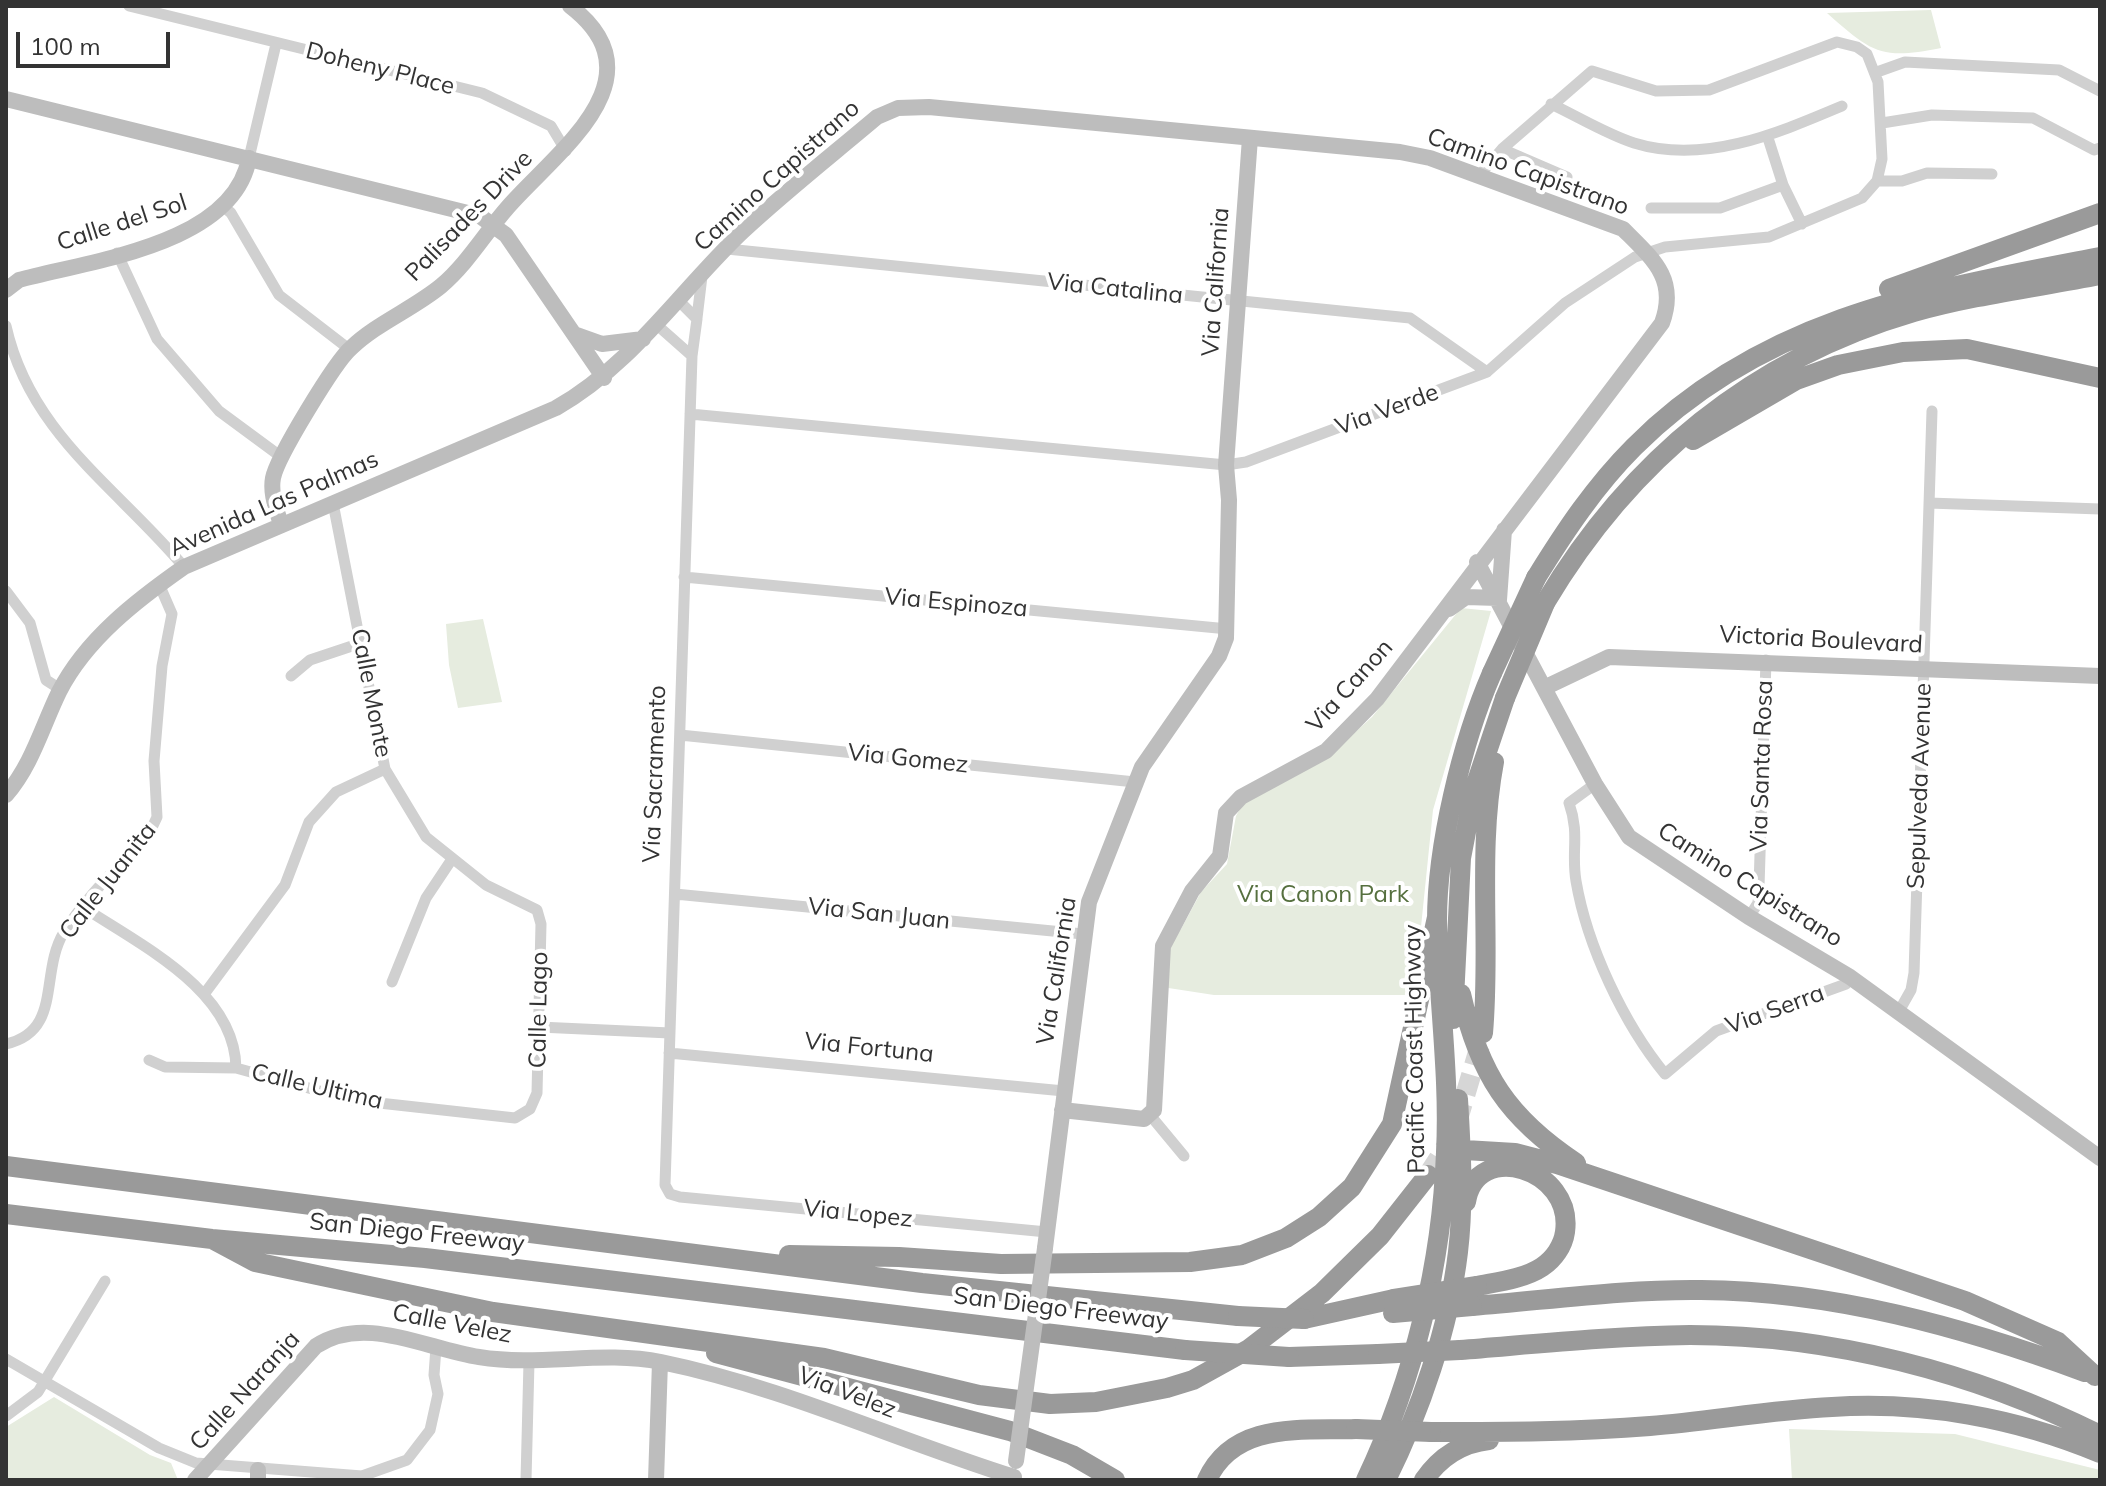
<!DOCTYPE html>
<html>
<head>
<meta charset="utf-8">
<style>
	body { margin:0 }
	#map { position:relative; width:2106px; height:1486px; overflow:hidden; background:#fff; font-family:Mulish,sans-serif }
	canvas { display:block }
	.frame { position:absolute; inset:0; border:8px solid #333; pointer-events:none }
	.scale { position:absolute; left:16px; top:32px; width:154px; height:36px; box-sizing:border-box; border:4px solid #333; border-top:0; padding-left:10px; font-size:24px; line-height:28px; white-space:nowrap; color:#333; -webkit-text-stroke:6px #fff; paint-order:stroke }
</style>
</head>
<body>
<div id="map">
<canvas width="2106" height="1486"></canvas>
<div class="frame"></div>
<div class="scale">100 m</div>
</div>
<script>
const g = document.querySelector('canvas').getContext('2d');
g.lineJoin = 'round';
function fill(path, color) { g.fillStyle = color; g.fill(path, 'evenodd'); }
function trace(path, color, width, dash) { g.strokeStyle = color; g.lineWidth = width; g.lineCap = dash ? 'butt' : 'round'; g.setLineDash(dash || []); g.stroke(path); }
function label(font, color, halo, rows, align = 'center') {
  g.font = font + ' Mulish,sans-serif'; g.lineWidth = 8; g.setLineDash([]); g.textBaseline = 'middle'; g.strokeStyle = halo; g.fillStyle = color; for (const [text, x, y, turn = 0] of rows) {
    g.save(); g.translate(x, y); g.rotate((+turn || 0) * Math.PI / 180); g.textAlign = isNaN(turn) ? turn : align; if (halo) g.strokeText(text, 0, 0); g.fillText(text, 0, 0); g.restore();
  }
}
const green = new Path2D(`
	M 1931,10 L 1941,48 C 1881,60 1872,53 1827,13 Z
	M 1461,608 L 1491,611 L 1433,810 L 1414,995 L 1214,995 L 1162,987 L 1166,945 L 1181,929 L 1201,892 L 1227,864 L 1236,816 L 1242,805 L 1343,743 L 1372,717 Z
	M 483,619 L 502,702 L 458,708 L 449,665 L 446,624 Z
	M 54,1397 L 150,1455 L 171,1463 L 178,1480 L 6,1480 L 6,1427 Z
	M 1789,1429 L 1955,1434 L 2100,1470 L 2100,1480 L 1792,1480 Z`);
const highwayTunnel = new Path2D(`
	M 1428,1175 L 1453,1136 L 1481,1042`);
const street = new Path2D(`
	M 129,6 L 482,93 L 551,126 L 566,151
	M 1877,72 L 1905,62 L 2059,70 L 2100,91
	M 1551,104 C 1577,116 1606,134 1634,143 C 1705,165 1778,133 1842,106
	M 1882,123 L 1932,115 L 2033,118 L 2094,150 L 2100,148
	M 1768,138 L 1783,185 L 1802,224
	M 1502,149 L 1567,177
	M 249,158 L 276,44
	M 1877,181 L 1902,181 L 1927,173 L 1992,174
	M 223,206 L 231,213 L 279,295 L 349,349
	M 1651,208 L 1720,208 L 1783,185
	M 727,249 L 1410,318 L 1487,372
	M 117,253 L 157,339 L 219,411 L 280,456
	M 679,301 L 697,319 L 692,356 L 665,1185 L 670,1194 L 680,1197 L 1047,1232
	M 697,318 L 702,276
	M 657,325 L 692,356
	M 6,326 C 30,434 118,488 184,567
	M 690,414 L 1226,465 L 1246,462 L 1487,372 L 1565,303 L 1635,257 L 1665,247 L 1769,237 L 1862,198 L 1877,181 L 1882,159 L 1878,82 L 1867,54 L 1857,47 L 1837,42 L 1709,90 L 1656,91 L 1592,71 L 1502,149 L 1478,177
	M 1929,503 L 2100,509
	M 684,577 L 1228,629
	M 6,591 L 30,623 L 46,680 L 60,689
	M 291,676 L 310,660 L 361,643
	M 680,735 L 1135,782
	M 1595,784 L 1569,803 C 1580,834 1571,852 1576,881 C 1587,946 1624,1024 1665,1074 L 1716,1031 L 1846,984 L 1850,977
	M 675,894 L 1083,934
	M 83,907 C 140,945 235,990 236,1068
	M 1749,917 L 1758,903 L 1759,887 L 1766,660
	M 392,982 L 426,898 L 452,859
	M 205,993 L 285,885 L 309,822 L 336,792 L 385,769
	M 1898,1013 L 1911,990 L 1914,973 L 1932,411
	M 539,1027 L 670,1033
	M 6,1044 C 63,1031 39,973 64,932 C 87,895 122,864 150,832 L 157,817 L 154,761 L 162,666 L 172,614 L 159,584
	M 669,1053 L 1064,1091
	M 149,1060 L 165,1067 L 236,1068 L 352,1100 L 515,1118 L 530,1109 L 537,1093 L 541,924 L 537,910 L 486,885 L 426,837 L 385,769 L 333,503
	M 1150,1115 L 1184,1156
	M 6,1359 L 159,1448 L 196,1463 L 362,1476 L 407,1460 L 430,1430 L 438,1394 L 434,1375 L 436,1347
	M 6,1416 L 38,1392 L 105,1281
	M 526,1480 L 529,1362`);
const secondary = new Path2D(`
	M 6,99 L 480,216 L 506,235 L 604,378
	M 6,290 L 19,280 C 88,261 234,245 249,158
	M 574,334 L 602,344 L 643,339
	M 281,525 C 277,510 270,494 273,478 C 277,457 335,362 351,348 C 377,323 413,309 441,286 C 468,263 485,233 508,207 C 556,152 664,78 570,6
	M 1477,562 L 1595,784 L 1629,837 L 1749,917 L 1850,977 L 2100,1158
	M 1499,600 L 1504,530
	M 1449,609 L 1466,597 L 1498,598
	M 1546,687 L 1609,657 L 2100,676
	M 6,795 C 32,765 42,727 59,692 C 86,639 137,600 184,567 L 556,408 C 633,364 679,292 742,232 C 785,192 832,155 877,117 L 898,108 L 929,107 L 1400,152 L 1430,158 L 1623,229 C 1653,259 1678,279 1662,323 L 1377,699 L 1326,751 L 1241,797 L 1226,813 L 1220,856 L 1192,891 L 1163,946 L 1154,1110 L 1144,1119 L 1062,1110
	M 1045,1248 L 1089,902 L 1142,767 L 1219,656 L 1226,638 L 1229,500 L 1226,465 L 1250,138
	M 258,1470 L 258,1480
	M 195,1480 L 316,1346 C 365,1314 426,1349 479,1357 C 540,1367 602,1350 661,1362 C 783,1387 896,1440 1014,1477
	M 656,1480 L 660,1362`);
const highway = new Path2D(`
	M 1889,289 L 2100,213
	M 1693,440 L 1796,380 L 1838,365 L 1903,352 L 1967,349 L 2100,378
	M 1536,578 C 1565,531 1595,486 1634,447 C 1763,317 1929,290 2100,257
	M 1545,603 C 1630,460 1753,359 1914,312 C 1974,295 2039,287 2100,275
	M 1461,994 C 1479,1074 1508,1118 1576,1163
	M 1453,1019 L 1461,858 L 1474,790 L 1505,698
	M 1483,1033 C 1491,943 1477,852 1494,762
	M 1448,1149 L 1515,1153 L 1557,1164 L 1965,1301 L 2058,1342 L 2095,1376
	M 6,1166 L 922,1283 L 1238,1316
	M 1466,1202 C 1476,1139 1574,1168 1565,1232 C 1563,1246 1554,1259 1542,1267 C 1524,1279 1497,1282 1477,1286
	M 6,1214 L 212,1239 L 425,1258 L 1185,1350
	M 212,1239 L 255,1262 L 493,1312 L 824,1358 L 979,1395 L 1050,1404 L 1096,1402 L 1167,1388 L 1193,1380 L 1249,1349 L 1322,1293 L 1380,1236 L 1428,1175
	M 789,1255 L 899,1257 L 1001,1264 L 1190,1262 L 1242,1255 L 1286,1238 L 1319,1217 L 1352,1187 L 1392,1124 L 1437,917
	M 1472,1306 C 1548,1300 1625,1289 1701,1290 C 1833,1291 1963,1327 2085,1372
	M 1304,1319 L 1394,1299
	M 1460,1350 C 1536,1344 1613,1336 1690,1335 C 1831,1335 1974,1372 2100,1435
	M 716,1353 L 1010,1431 L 1072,1455 L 1115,1480
	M 1289,1357 L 1378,1354
	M 1431,1432 C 1504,1432 1577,1432 1650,1426 C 1711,1421 1771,1410 1832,1407 C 1923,1401 2016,1418 2100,1453
	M 1207,1480 C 1234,1421 1301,1431 1356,1429
	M 1366,1480 C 1414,1378 1442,1264 1446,1152 C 1450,1075 1438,997 1437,921 C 1437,845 1462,742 1492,673
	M 1386,1480 C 1420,1412 1449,1328 1458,1252 C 1464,1202 1461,1149 1458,1099
	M 1424,1480 C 1440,1457 1461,1443 1489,1440`);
const secondaryBridge = new Path2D(`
	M 1016,1461 L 1045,1248`);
const highwayBridge = new Path2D(`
	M 1492,673 L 1536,578
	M 1505,698 L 1545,603
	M 1394,1299 L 1477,1286
	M 1393,1313 L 1472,1306
	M 1238,1316 L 1304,1319
	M 1185,1350 L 1289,1357
	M 1378,1354 L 1460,1350
	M 1356,1429 L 1431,1432`);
const streetNames = [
	["Doheny Place",380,69,14],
	["Camino Capistrano",1528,172,20],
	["Camino Capistrano",777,176,-42],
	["Palisades Drive",469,216,-46],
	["Calle del Sol",122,223,-18],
	["Via California",1216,282,-86],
	["Via Catalina",1115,289,6],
	["Via Verde",1387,410,-20],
	["Avenida Las Palmas",274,504,-24],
	["Via Espinoza",956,603,5],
	["Victoria Boulevard",1821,640,3],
	["Via Canon",1350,686,-48],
	["Calle Monte",371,693,79],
	["Via Gomez",908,759,6],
	["Via Santa Rosa",1762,766,-88],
	["Via Sacramento",655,774,-88],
	["Sepulveda Avenue",1920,786,-88],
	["Calle Juanita",108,881,-52],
	["Camino Capistrano",1750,885,32],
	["Via San Juan",879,914,6],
	["Via California",1057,971,-81],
	["Calle Lago",539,1010,-89],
	["Via Serra",1775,1010,-20],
	["Via Fortuna",869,1048,6],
	["Pacific Coast Highway",1415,1049,-91],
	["Calle Ultima",317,1087,13],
	["Via Lopez",858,1214,6],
	["San Diego Freeway",417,1233,6],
	["San Diego Freeway",1061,1309,7],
	["Calle Velez",452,1324,11],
	["Calle Naranja",245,1391,-48],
	["Via Velez",847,1393,21]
];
const parkNames = [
	["Via Canon Park",1323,895]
];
fill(green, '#e6ecdf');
trace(highwayTunnel, '#d6d6d6', 20, [20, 10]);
trace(street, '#d0d0d0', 11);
trace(secondary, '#bdbdbd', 16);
trace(highway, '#9a9a9a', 20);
trace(secondaryBridge, '#bdbdbd', 16);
trace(highwayBridge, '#9a9a9a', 20);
label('24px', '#333', '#fff', streetNames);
label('24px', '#56703f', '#fff', parkNames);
</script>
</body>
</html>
